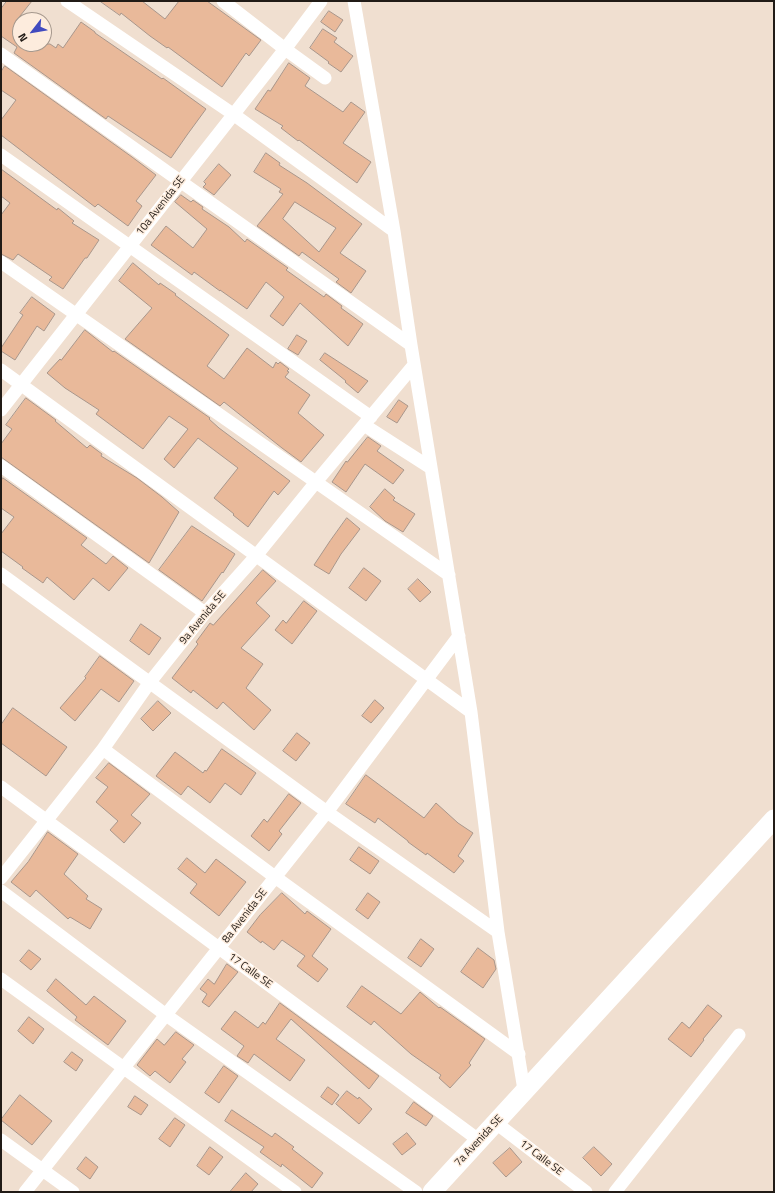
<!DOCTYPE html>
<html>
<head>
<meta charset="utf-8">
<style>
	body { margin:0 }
	#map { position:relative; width:775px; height:1193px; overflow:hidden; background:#f0dfd0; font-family:"Titillium Web",sans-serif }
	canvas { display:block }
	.frame { position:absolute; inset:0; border:2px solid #211b16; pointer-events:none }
	.north { position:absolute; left:12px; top:12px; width:40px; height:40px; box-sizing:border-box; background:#fdecdd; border:1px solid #a5988d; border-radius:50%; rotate:239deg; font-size:11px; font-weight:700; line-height:16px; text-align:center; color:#211b16 }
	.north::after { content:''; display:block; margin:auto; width:14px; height:18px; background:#414abf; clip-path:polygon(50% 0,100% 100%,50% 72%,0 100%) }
</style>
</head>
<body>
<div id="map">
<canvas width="775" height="1193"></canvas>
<div class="frame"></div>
<div class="north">N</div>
</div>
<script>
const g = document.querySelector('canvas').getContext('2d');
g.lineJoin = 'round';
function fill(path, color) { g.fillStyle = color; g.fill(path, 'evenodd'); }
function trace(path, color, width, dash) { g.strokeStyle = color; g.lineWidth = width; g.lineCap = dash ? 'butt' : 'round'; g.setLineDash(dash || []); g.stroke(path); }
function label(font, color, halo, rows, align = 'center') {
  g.font = font + ' "Titillium Web",sans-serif'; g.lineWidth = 3; g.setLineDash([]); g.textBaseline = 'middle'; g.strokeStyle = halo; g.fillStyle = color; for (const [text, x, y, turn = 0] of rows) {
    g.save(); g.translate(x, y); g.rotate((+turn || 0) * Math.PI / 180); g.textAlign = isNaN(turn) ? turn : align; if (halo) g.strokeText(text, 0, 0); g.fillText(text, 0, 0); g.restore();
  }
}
const building = new Path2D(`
	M 7,1 L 32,1 L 16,21 L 20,24 L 20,44 L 50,44 L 56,48 L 58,44 L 63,48 L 81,22 L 95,32 L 95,33 L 162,79 L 163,78 L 206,109 L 187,135 L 171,158 L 108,116 L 106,119 L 14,53 L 17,47 L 1,36 L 1,9 Z
	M 100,1 L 142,1 L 165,19 L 179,1 L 207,1 L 261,40 L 249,56 L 246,53 L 222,87 L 168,47 L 167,48 L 150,36 L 121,13 L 120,15 Z
	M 329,11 L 343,20 L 335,32 L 321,22 Z
	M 323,29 L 337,38 L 334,42 L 353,56 L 341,72 L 328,63 L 329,62 L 310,48 Z
	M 289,63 L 310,78 L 305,86 L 343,112 L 351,102 L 365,112 L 343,143 L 371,162 L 357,183 L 299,140 L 298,141 L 281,128 L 283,126 L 255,109 L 268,90 L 270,91 Z
	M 5,66 L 132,157 L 156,175 L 136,201 L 142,206 L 128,226 L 98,204 L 95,207 L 1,135 L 1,120 L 16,100 L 1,90 L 1,72 Z
	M 266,153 L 280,163 L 279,165 L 307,183 L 362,224 L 340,253 L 366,271 L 351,293 L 336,282 L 339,279 L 302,252 L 299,256 L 257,226 L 283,194 L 279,192 L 281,189 L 254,172 ZM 295,202 L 336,228 L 319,252 L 283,219 Z
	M 219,164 L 231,175 L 214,195 L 203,187 L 206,184 L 204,182 Z
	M 1,169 L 57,210 L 58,208 L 74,221 L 72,223 L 99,240 L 87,258 L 85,258 L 63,289 L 49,280 L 52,277 L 18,254 L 13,260 L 1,254 L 1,215 L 10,203 L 1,196 Z
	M 181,195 L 191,202 L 193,200 L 203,207 L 202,209 L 229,227 L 245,242 L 247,239 L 288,268 L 286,270 L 324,297 L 326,294 L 342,306 L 341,308 L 363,324 L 348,346 L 300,303 L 283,326 L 270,316 L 284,297 L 266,282 L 247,309 L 220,290 L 220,291 L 194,272 L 192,275 L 151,245 L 166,226 L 193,248 L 207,229 L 175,202 Z
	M 133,263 L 159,285 L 160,283 L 176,294 L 175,295 L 229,335 L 207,366 L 224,379 L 247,348 L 273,368 L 276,362 L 278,364 L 280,362 L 289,369 L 287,371 L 289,372 L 285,377 L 310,395 L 298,413 L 324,435 L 301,462 L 282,448 L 224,402 L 220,406 L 125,339 L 152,308 L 119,281 Z
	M 32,297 L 55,314 L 44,331 L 37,326 L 15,360 L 1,351 L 1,348 L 23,315 L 20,313 Z
	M 85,330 L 113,352 L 114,351 L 210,418 L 209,419 L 219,428 L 290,481 L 278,495 L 274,491 L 248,527 L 233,515 L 234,514 L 214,498 L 238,468 L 198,438 L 174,468 L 164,459 L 188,429 L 169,416 L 143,449 L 96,414 L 99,410 L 65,388 L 47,373 L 60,359 L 61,360 Z
	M 297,335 L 307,341 L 298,355 L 288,349 Z
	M 325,353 L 368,381 L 358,393 L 345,382 L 346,381 L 320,360 Z
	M 26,398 L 56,420 L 55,421 L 87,448 L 90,445 L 102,454 L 101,456 L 137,478 L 162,497 L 179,512 L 149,563 L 1,457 L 1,444 L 12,429 L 6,425 Z
	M 399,400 L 408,406 L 397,423 L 387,417 Z
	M 368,437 L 381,446 L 377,451 L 404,470 L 393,484 L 365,464 L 346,492 L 332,482 L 346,461 L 347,462 Z
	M 3,478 L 87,538 L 81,545 L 106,564 L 113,556 L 128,568 L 109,591 L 93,578 L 74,600 L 47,577 L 43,583 L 22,568 L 23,567 L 1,551 L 1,534 L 14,517 L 1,508 L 1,481 Z
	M 385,489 L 395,498 L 393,500 L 415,514 L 403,532 L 385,521 L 370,507 Z
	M 347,518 L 360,529 L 341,554 L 329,574 L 314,565 L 330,541 Z
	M 192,526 L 235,554 L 223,573 L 222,572 L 202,601 L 159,570 Z
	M 364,568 L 381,581 L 366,601 L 349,588 Z
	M 263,570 L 276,581 L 256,603 L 270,616 L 241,648 L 263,664 L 246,688 L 271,710 L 254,730 L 223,702 L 217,709 L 193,690 L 191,693 L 172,678 L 198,644 L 196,642 L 210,623 L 213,625 Z
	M 418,579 L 431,592 L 420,602 L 408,589 Z
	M 304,601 L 317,611 L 292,644 L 275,630 L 283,620 L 286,623 Z
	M 141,624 L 161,638 L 149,655 L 130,641 Z
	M 100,656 L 134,681 L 119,702 L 101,689 L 75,721 L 60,708 L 86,678 L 85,677 Z
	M 375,700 L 384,708 L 371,723 L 362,716 Z
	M 158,701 L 171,713 L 153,731 L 141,719 Z
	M 13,708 L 67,747 L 46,776 L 1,743 L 1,725 Z
	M 297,733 L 310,743 L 296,761 L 283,751 Z
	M 222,749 L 256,773 L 241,795 L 225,783 L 210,803 L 188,786 L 181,795 L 156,776 L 175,752 L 203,773 L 205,770 L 206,771 Z
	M 109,763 L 150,794 L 131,815 L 141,823 L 124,843 L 110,830 L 118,821 L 96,802 L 108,787 L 96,778 Z
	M 366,775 L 424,818 L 436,803 L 458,823 L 473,833 L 458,856 L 464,861 L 454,873 L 427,853 L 426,855 L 408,842 L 408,841 L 378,818 L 375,823 L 346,804 Z
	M 289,794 L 301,803 L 279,831 L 282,834 L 269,851 L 251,836 L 264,819 L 267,822 Z
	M 48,832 L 78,854 L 64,874 L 88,896 L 86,899 L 102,909 L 90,929 L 70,917 L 68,919 L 36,890 L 30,897 L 11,882 L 28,862 Z
	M 359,847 L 379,861 L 370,874 L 350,860 Z
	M 187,858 L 205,873 L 216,859 L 246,882 L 219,916 L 190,893 L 197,884 L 178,869 Z
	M 282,893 L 305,914 L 307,911 L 331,929 L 312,956 L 328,969 L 318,982 L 297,966 L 305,956 L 282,940 L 274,950 L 262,941 L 261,943 L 247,932 L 260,915 Z
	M 368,893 L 380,902 L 368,919 L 356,910 Z
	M 421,939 L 434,949 L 421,967 L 408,958 Z
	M 478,948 L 494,960 L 496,969 L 483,988 L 461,972 Z
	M 29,950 L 41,959 L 31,970 L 20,961 Z
	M 227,964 L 238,972 L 209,1007 L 202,1002 L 207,994 L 200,989 L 208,979 L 214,984 Z
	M 56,979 L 86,1005 L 94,996 L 126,1021 L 108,1045 L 75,1020 L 77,1017 L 47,991 Z
	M 362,986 L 401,1014 L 420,992 L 439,1008 L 440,1007 L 485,1039 L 469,1063 L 471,1065 L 450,1088 L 439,1078 L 441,1075 L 411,1054 L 374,1021 L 371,1025 L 347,1007 Z
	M 280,1003 L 379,1076 L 369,1089 L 291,1019 L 276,1039 L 305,1060 L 290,1081 L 254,1054 L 248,1063 L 237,1056 L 244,1046 L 221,1029 L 235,1011 L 258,1028 L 263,1022 L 265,1024 Z
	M 708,1005 L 722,1016 L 703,1039 L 704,1040 L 691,1057 L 668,1039 L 682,1022 L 689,1028 Z
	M 29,1017 L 44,1029 L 33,1044 L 18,1031 Z
	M 176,1032 L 194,1045 L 182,1059 L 186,1062 L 170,1083 L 155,1071 L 150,1076 L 137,1065 L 157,1039 L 164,1045 Z
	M 72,1052 L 83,1060 L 76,1071 L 64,1062 Z
	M 224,1066 L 238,1076 L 219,1103 L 205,1093 Z
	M 328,1087 L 339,1095 L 332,1105 L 321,1097 Z
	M 347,1091 L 358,1099 L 359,1097 L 372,1109 L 359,1124 L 336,1104 Z
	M 20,1095 L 52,1121 L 32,1145 L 1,1120 Z
	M 135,1096 L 148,1105 L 141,1115 L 128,1107 Z
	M 414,1102 L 433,1116 L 426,1126 L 406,1113 Z
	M 232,1110 L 272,1137 L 275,1133 L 294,1147 L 292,1149 L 323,1173 L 312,1188 L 282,1164 L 281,1167 L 260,1152 L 264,1147 L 225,1121 Z
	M 175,1118 L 185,1125 L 170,1147 L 159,1139 Z
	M 407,1133 L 416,1144 L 402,1155 L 393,1144 Z
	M 210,1147 L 223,1157 L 209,1175 L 197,1166 Z
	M 594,1147 L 612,1164 L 601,1176 L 583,1158 Z
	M 510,1148 L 522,1162 L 506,1177 L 493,1163 Z
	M 86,1157 L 98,1167 L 90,1179 L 77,1169 Z
	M 246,1173 L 258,1184 L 251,1192 L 230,1192 Z`);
const street = new Path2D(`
	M 67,1 L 233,114 L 394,231
	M 223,1 L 285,49 L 325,78
	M 354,1 L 394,231 L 411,345 L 471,712 L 498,932 L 524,1090
	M 1,54 L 411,345
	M 1,155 L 371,417
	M 1,262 L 449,575
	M 1,370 L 471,712
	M 1,410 L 285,49 L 321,1
	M 364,425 L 431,468
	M 1,466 L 205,613
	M 1,574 L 327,812 L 498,932
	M 103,749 L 275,877 L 519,1054
	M 1,787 L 480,1141
	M 1,878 L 103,749 L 150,682 L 205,613 L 256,556 L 316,482 L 414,365
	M 1,891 L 166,1015 L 416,1192
	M 1,979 L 295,1192
	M 496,1123 L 586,1192
	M 1,1140 L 73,1192
	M 25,1192 L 327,812 L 459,636
	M 615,1192 L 739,1035`);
const secondary = new Path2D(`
	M 432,1192 L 774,819`);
const streetNames = [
	["10a Avenida SE",161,206,-52],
	["9a Avenida SE",203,618,-50],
	["8a Avenida SE",245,916,-52],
	["17 Calle SE",250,971,36],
	["7a Avenida SE",479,1141,-47],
	["17 Calle SE",541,1158,37]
];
fill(building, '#e9b99a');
trace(building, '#a8968b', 1);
trace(street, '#fff', 13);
trace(secondary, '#fff', 19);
label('11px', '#211b16', '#fdecdd', streetNames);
</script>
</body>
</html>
